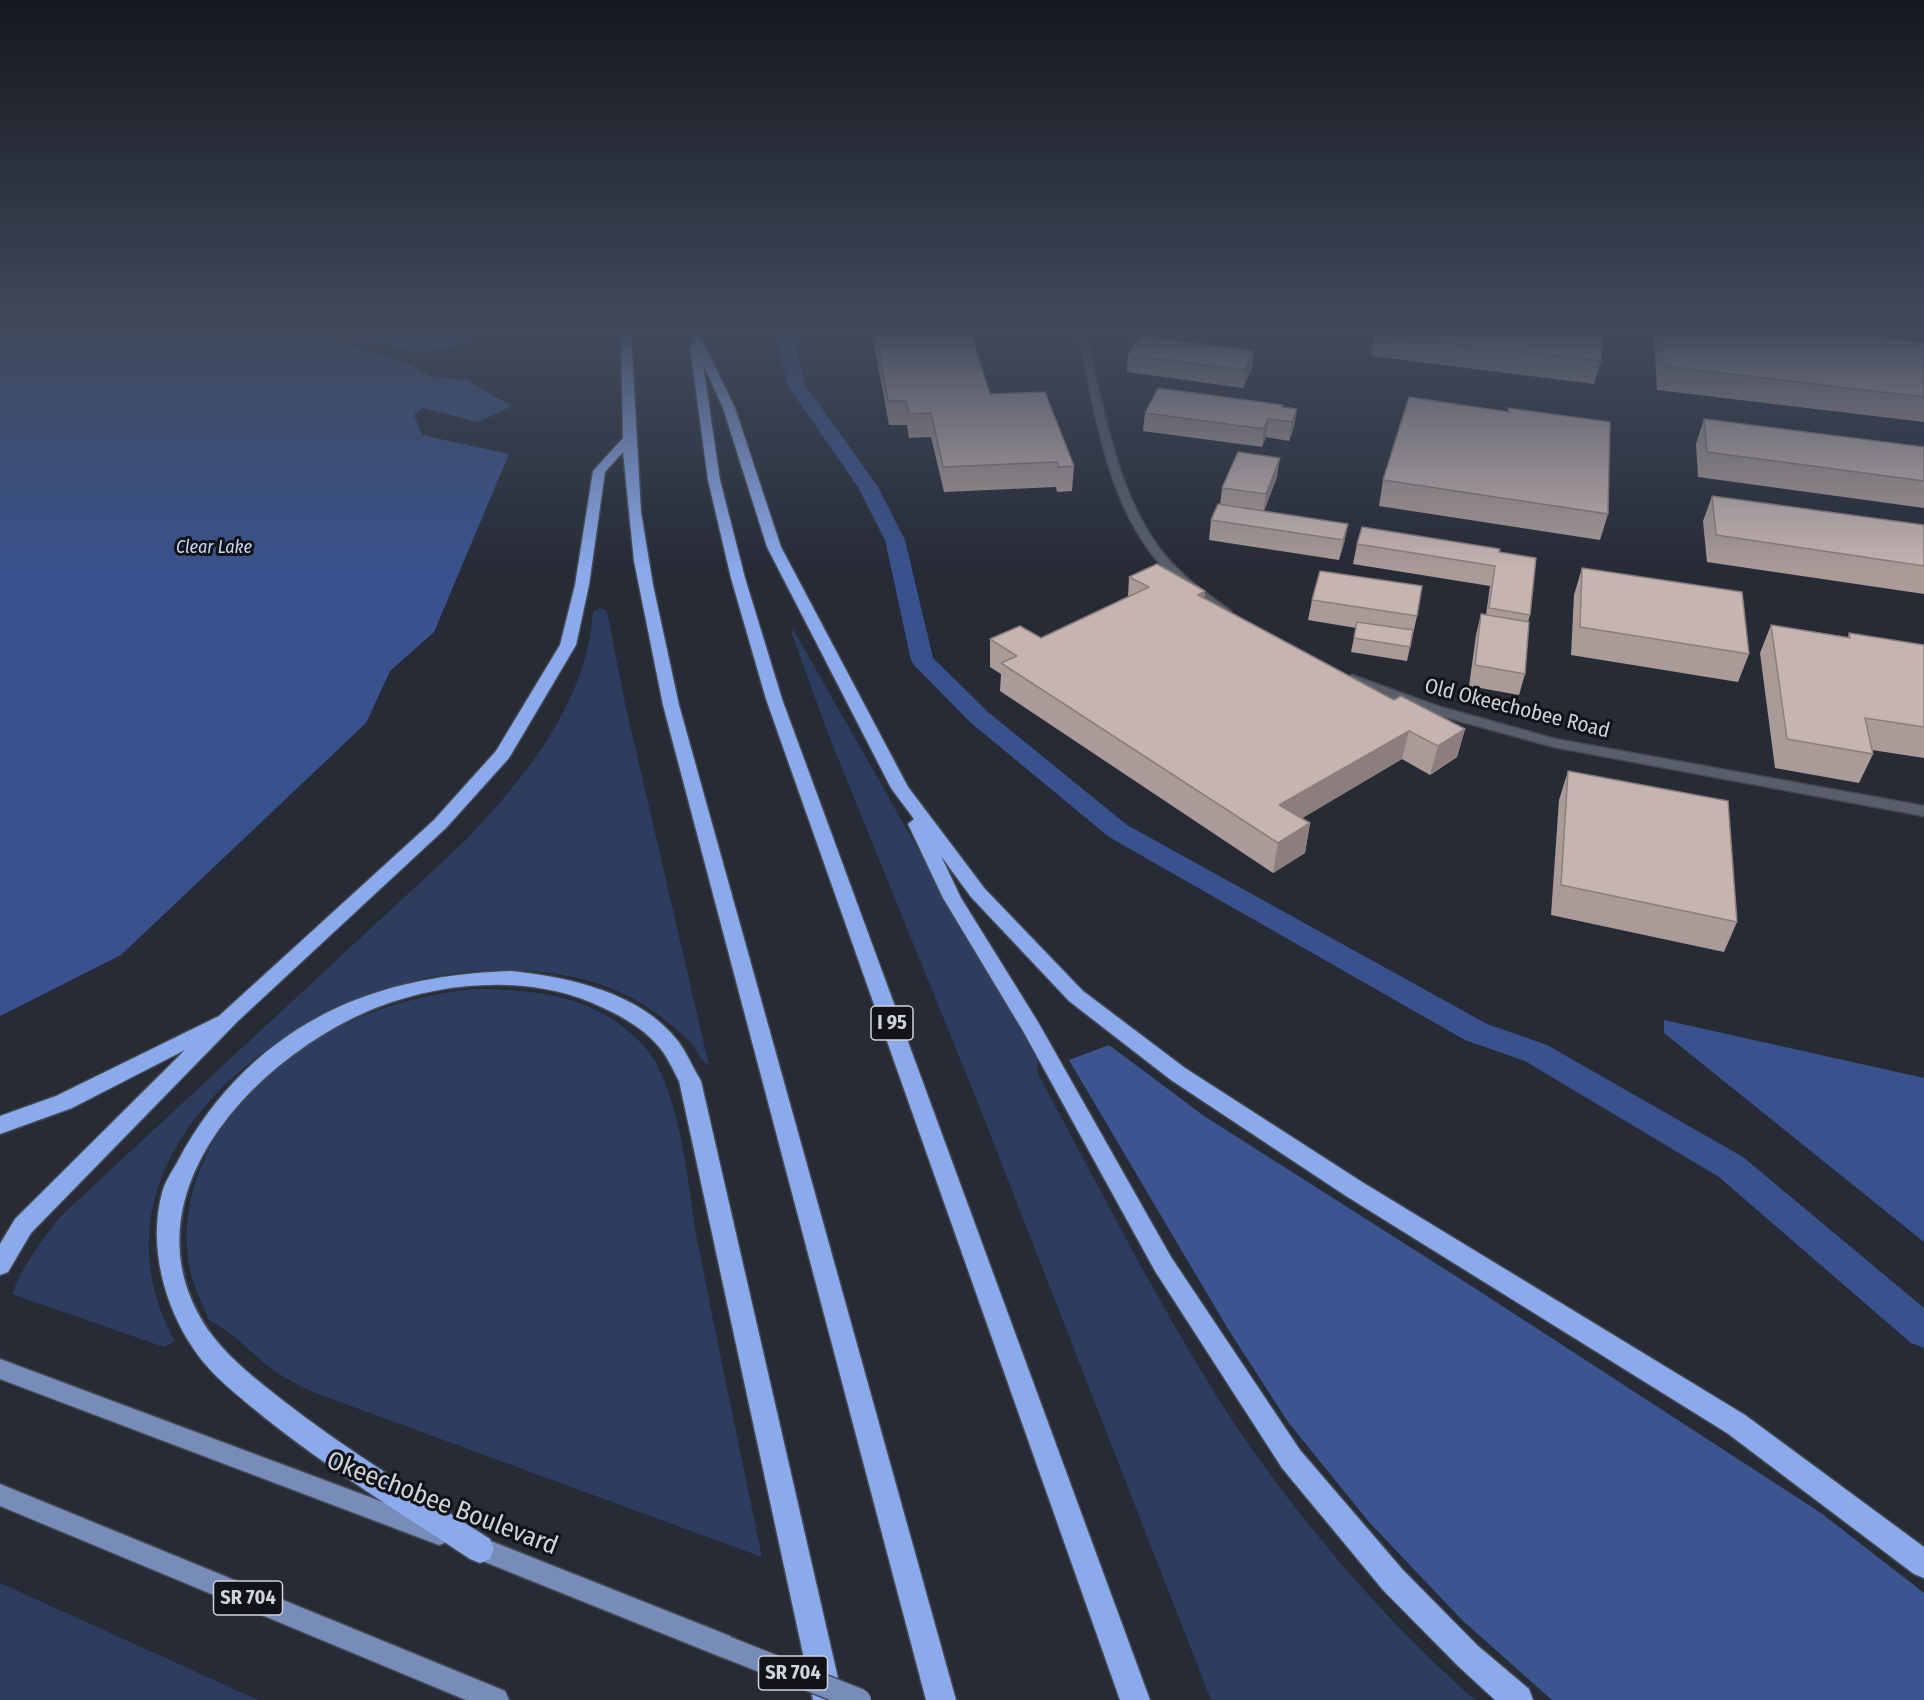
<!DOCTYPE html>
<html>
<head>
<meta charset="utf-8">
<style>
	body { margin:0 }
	canvas { display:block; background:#262b36 }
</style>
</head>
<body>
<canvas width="1924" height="1700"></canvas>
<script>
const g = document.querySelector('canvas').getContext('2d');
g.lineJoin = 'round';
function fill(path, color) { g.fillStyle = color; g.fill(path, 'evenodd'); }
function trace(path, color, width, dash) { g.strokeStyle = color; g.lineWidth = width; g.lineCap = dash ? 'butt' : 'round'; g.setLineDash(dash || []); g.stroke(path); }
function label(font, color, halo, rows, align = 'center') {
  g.font = font + ' "Fira Sans Condensed",sans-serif'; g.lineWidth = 6; g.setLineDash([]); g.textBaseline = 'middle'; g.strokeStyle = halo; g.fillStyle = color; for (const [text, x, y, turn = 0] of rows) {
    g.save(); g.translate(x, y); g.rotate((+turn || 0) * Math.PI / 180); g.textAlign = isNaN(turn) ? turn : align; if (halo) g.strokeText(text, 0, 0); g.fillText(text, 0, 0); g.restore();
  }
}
const green = new Path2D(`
	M 600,608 L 607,611 L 624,699 L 709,1066 C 700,1060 697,1049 690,1042 C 660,1012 627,991 586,980 C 521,963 453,968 389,988 C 243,1034 86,1177 175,1341 L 164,1347 L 12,1294 C 24,1264 41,1241 61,1216 L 466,840 C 527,775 586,704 593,612 Z
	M 793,629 L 1037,1059 L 1038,1074 C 1097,1183 1153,1295 1219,1400 C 1285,1504 1382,1619 1475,1700 L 1211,1700 L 980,1108 L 829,736 L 792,634 Z
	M 473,989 C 537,989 599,996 644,1046 C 682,1089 688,1193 699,1250 C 719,1352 741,1455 762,1557 L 313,1392 C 297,1385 283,1377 268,1366 C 248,1350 233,1332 209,1320 C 202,1302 192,1284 189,1265 C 173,1161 251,1072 338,1027 C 380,1006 427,994 473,989 Z
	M 0,1583 L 258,1700 L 0,1700 Z`);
const forest = new Path2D(`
	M 1109,1045 L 1204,1116 L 1476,1289 L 1821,1513 L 1924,1593 L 1924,1700 L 1552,1700 L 1462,1620 L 1369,1522 L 1288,1422 L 1228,1329 L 1069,1060 Z`);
const water = new Path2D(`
	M 0,333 L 307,333 L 399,360 L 431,376 L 466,380 L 512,406 L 478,422 L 423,408 L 414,415 L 422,435 L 509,454 L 434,632 L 390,671 L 366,723 L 121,955 L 0,1016 Z
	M 329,333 L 475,333 L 459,346 L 416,352 Z
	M 1664,1020 L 1924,1078 L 1924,1242 L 1664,1033 Z`);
const canal = new Path2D(`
	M 776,333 L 792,333 L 806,386 L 878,487 L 905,540 L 933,658 L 988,712 L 1127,825 L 1487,1024 L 1547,1045 L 1743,1157 L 1924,1308 L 1924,1348 L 1911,1343 L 1719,1177 L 1525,1061 L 1465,1040 L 1109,837 L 970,722 L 914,665 L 911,660 L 885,540 L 858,487 L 788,386 Z`);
const tertiary = new Path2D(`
	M 1077,333 L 1085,333 C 1104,405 1114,486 1159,548 C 1178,574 1206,593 1231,611 L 1231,617 L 1223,617 C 1197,598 1170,578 1151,553 C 1104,490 1095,407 1077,333 Z
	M 1352,675 L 1437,706 L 1555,739 L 1924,806 L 1924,816 L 1554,747 L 1427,712 L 1347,682 L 1346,679 Z`);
const primary = new Path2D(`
	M 0,1359 L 439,1523 L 447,1526 L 451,1534 L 447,1542 L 439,1545 L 0,1379 Z
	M 0,1484 L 505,1691 L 509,1700 L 466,1700 L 0,1506 Z
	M 473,1534 L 735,1638 L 738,1647 L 735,1656 L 726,1659 L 465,1554 L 461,1546 L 465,1538 Z`);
const motorway = new Path2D(`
	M 621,333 L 631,333 L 641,512 L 653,585 L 679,705 L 956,1700 L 926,1700 L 663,705 L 634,561 L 623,452 L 605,472 L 589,585 L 576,645 L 509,758 L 446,828 L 238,1021 L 31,1233 L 8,1272 L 0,1275 L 0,1244 L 15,1219 L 185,1050 L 72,1108 L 0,1134 L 0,1116 L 56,1096 L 219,1016 L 434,820 L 496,751 L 560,645 L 575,585 L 593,471 L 623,438 Z
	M 689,333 L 699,333 L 735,408 L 781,547 L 908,787 L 985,889 L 1083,991 L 1185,1068 L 1362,1182 L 1745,1415 L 1924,1547 L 1924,1578 L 1914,1574 L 1727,1433 L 1346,1196 L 1171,1080 L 1069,1001 L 971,897 L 941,856 L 961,898 L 1038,1022 L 1171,1257 L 1300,1450 L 1403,1570 L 1478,1646 L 1529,1689 L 1533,1700 L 1495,1700 L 1458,1666 L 1383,1590 L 1282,1468 L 1155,1271 L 1023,1031 L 943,898 L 908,824 L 914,819 L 891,788 L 767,547 L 723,408 L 703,364 L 720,480 L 745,578 L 782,699 L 1150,1700 L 1120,1700 L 766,699 L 731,578 L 708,480 L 690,347 L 694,344 Z
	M 511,971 C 568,977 640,992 678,1041 C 687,1053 693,1068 701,1081 L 843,1700 L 813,1700 L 679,1081 C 673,1070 668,1058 660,1048 C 642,1026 616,1013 590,1002 C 525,975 443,982 378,1007 C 256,1055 115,1201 212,1335 C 231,1360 257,1380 281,1399 C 347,1451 420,1494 490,1539 L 494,1549 L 490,1559 L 480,1563 L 470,1559 C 401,1513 330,1470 265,1418 C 240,1397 211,1376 193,1348 C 164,1305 148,1245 162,1193 C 165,1181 173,1170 179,1159 C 214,1093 267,1041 334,1009 C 390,983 450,973 511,971 Z`);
const primaryBridge = new Path2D(`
	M 726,1647 L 860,1700`);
const wall = new Path2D(`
	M 872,333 L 971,333 L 990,394 L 1074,466 L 1072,491 L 1057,492 L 1056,487 L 944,492 L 931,437 L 909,438 L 907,425 L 889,425 Z
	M 1655,333 L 1836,333 L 1924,343 L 1924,422 L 1657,390 L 1654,336 Z
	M 1375,334 L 1601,361 L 1594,384 L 1371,356 Z
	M 1128,355 L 1252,368 L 1243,388 L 1127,372 Z
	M 1283,407 L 1297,409 L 1294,427 L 1289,441 L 1266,437 L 1262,447 L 1143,431 L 1145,413 Z
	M 1508,408 L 1608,514 L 1600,540 L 1379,506 L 1383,480 L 1508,411 Z
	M 1704,419 L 1924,447 L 1924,508 L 1698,477 L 1696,444 Z
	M 1277,477 L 1264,511 L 1348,524 L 1344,543 L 1339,560 L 1209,540 L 1211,520 L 1220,505 L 1222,488 Z
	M 1712,496 L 1924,525 L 1924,594 L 1707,562 L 1703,521 Z
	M 1357,544 L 1499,552 L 1530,615 L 1528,622 L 1525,674 L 1519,695 L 1469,686 L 1476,635 L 1481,614 L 1486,615 L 1490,586 L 1353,564 Z
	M 1582,568 L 1749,654 L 1738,682 L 1571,655 L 1574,595 Z
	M 1129,577 L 1205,591 L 1204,598 L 1394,700 L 1465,729 L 1457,757 L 1430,775 L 1402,759 L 1302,818 L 1310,823 L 1305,853 L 1273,873 L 1000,691 L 1001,674 L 990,667 L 990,639 L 1041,638 L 1128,597 Z
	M 1312,600 L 1417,616 L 1407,661 L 1351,652 L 1356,628 L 1308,620 Z
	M 1771,625 L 1848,637 L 1849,633 L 1924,645 L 1924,758 L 1872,750 L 1873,754 L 1859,783 L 1775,768 L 1760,653 Z
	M 1568,771 L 1737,922 L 1724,952 L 1551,915 L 1559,800 Z`);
const shadedWall = new Path2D(`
	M 1254,351 L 1252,368 L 1243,388 L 1245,370 Z
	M 1297,409 L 1294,427 L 1289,441 L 1292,422 Z
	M 1268,419 L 1266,437 L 1262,447 L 1264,429 Z
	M 1280,458 L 1277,477 L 1263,514 L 1266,494 Z
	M 1348,524 L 1344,543 L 1339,560 L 1343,540 Z
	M 1205,591 L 1201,618 L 1198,595 Z
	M 1465,729 L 1457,757 L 1430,775 L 1438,746 Z
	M 1409,731 L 1402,759 L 1274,835 L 1279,805 Z
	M 1310,823 L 1305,853 L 1273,873 L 1278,843 Z`);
const building = new Path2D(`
	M 876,333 L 971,333 L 990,394 L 1045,392 L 1074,466 L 1059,467 L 1057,462 L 943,467 L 931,413 L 909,414 L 906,401 L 888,401 Z
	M 1375,333 L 1602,333 L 1601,361 L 1375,334 Z
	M 1662,333 L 1836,333 L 1924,343 L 1924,397 L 1664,366 Z
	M 1140,336 L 1254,351 L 1245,370 L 1128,355 Z
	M 1158,388 L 1283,405 L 1282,407 L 1297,409 L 1292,422 L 1268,419 L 1264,429 L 1145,413 Z
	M 1409,397 L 1509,412 L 1508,408 L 1610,422 L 1608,514 L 1383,480 Z
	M 1704,419 L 1924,447 L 1924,481 L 1707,452 Z
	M 1238,452 L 1280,458 L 1266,494 L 1222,488 Z
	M 1712,496 L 1924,525 L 1924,566 L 1716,535 Z
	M 1218,504 L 1348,524 L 1343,540 L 1211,520 Z
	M 1362,527 L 1500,549 L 1499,552 L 1536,558 L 1530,615 L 1489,608 L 1495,566 L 1357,544 Z
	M 1157,564 L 1205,591 L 1198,595 L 1394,700 L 1401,696 L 1465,729 L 1438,746 L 1409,731 L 1279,805 L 1310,823 L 1278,843 L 1001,663 L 1017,656 L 990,639 L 1020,626 L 1041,638 L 1149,587 L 1129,577 Z
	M 1582,568 L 1742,592 L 1749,654 L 1580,627 Z
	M 1320,571 L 1422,586 L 1417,616 L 1312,600 Z
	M 1481,614 L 1529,622 L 1525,674 L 1475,665 Z
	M 1357,622 L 1413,630 L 1410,647 L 1354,638 Z
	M 1771,625 L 1850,638 L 1849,633 L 1924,645 L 1924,727 L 1865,718 L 1873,754 L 1787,739 Z
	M 1568,771 L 1728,801 L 1737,922 L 1561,885 Z`);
const farWaternames = [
	["Clear Lake",214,548]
];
const shields = [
	[892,1023,42],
	[248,1598,69],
	[793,1673,69]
];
const shieldNames = [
	["I 95",892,1023],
	["SR 704",248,1598],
	["SR 704",793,1673]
];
const streetNames = [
	["Old Okeechobee Road",1517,709,14]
];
const nearStreetnames = [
	["Okeechobee Boulevard",442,1504,21]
];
fill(green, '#2d3d60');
fill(forest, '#3c5590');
fill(water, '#39528d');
fill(canal, '#39528d');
trace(tertiary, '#454952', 3);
trace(primary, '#454952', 3);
trace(motorway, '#454952', 3);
fill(tertiary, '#585e6a');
fill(primary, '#778cb8');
fill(motorway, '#8baaec');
trace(primaryBridge, '#454952', 25, []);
trace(primaryBridge, '#778cb8', 22);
fill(wall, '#aa9b98');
fill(shadedWall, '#8b7e7c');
fill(building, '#c6b4b1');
trace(building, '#8b7e7c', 1.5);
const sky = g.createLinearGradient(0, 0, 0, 571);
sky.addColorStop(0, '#15181e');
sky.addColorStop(0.58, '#414a5d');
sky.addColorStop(1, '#414a5d00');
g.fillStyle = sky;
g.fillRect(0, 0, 1924, 571);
label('italic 18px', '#c8d9fc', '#111318', farWaternames);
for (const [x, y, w] of shields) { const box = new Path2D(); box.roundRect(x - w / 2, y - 17, w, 34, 4.5); g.fillStyle = '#111318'; g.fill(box); trace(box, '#cfd3da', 1.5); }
label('bold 20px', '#cfd3da', null, shieldNames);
label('21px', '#cfd3da', '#111318', streetNames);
label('26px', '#cfd3da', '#111318', nearStreetnames);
</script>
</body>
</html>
